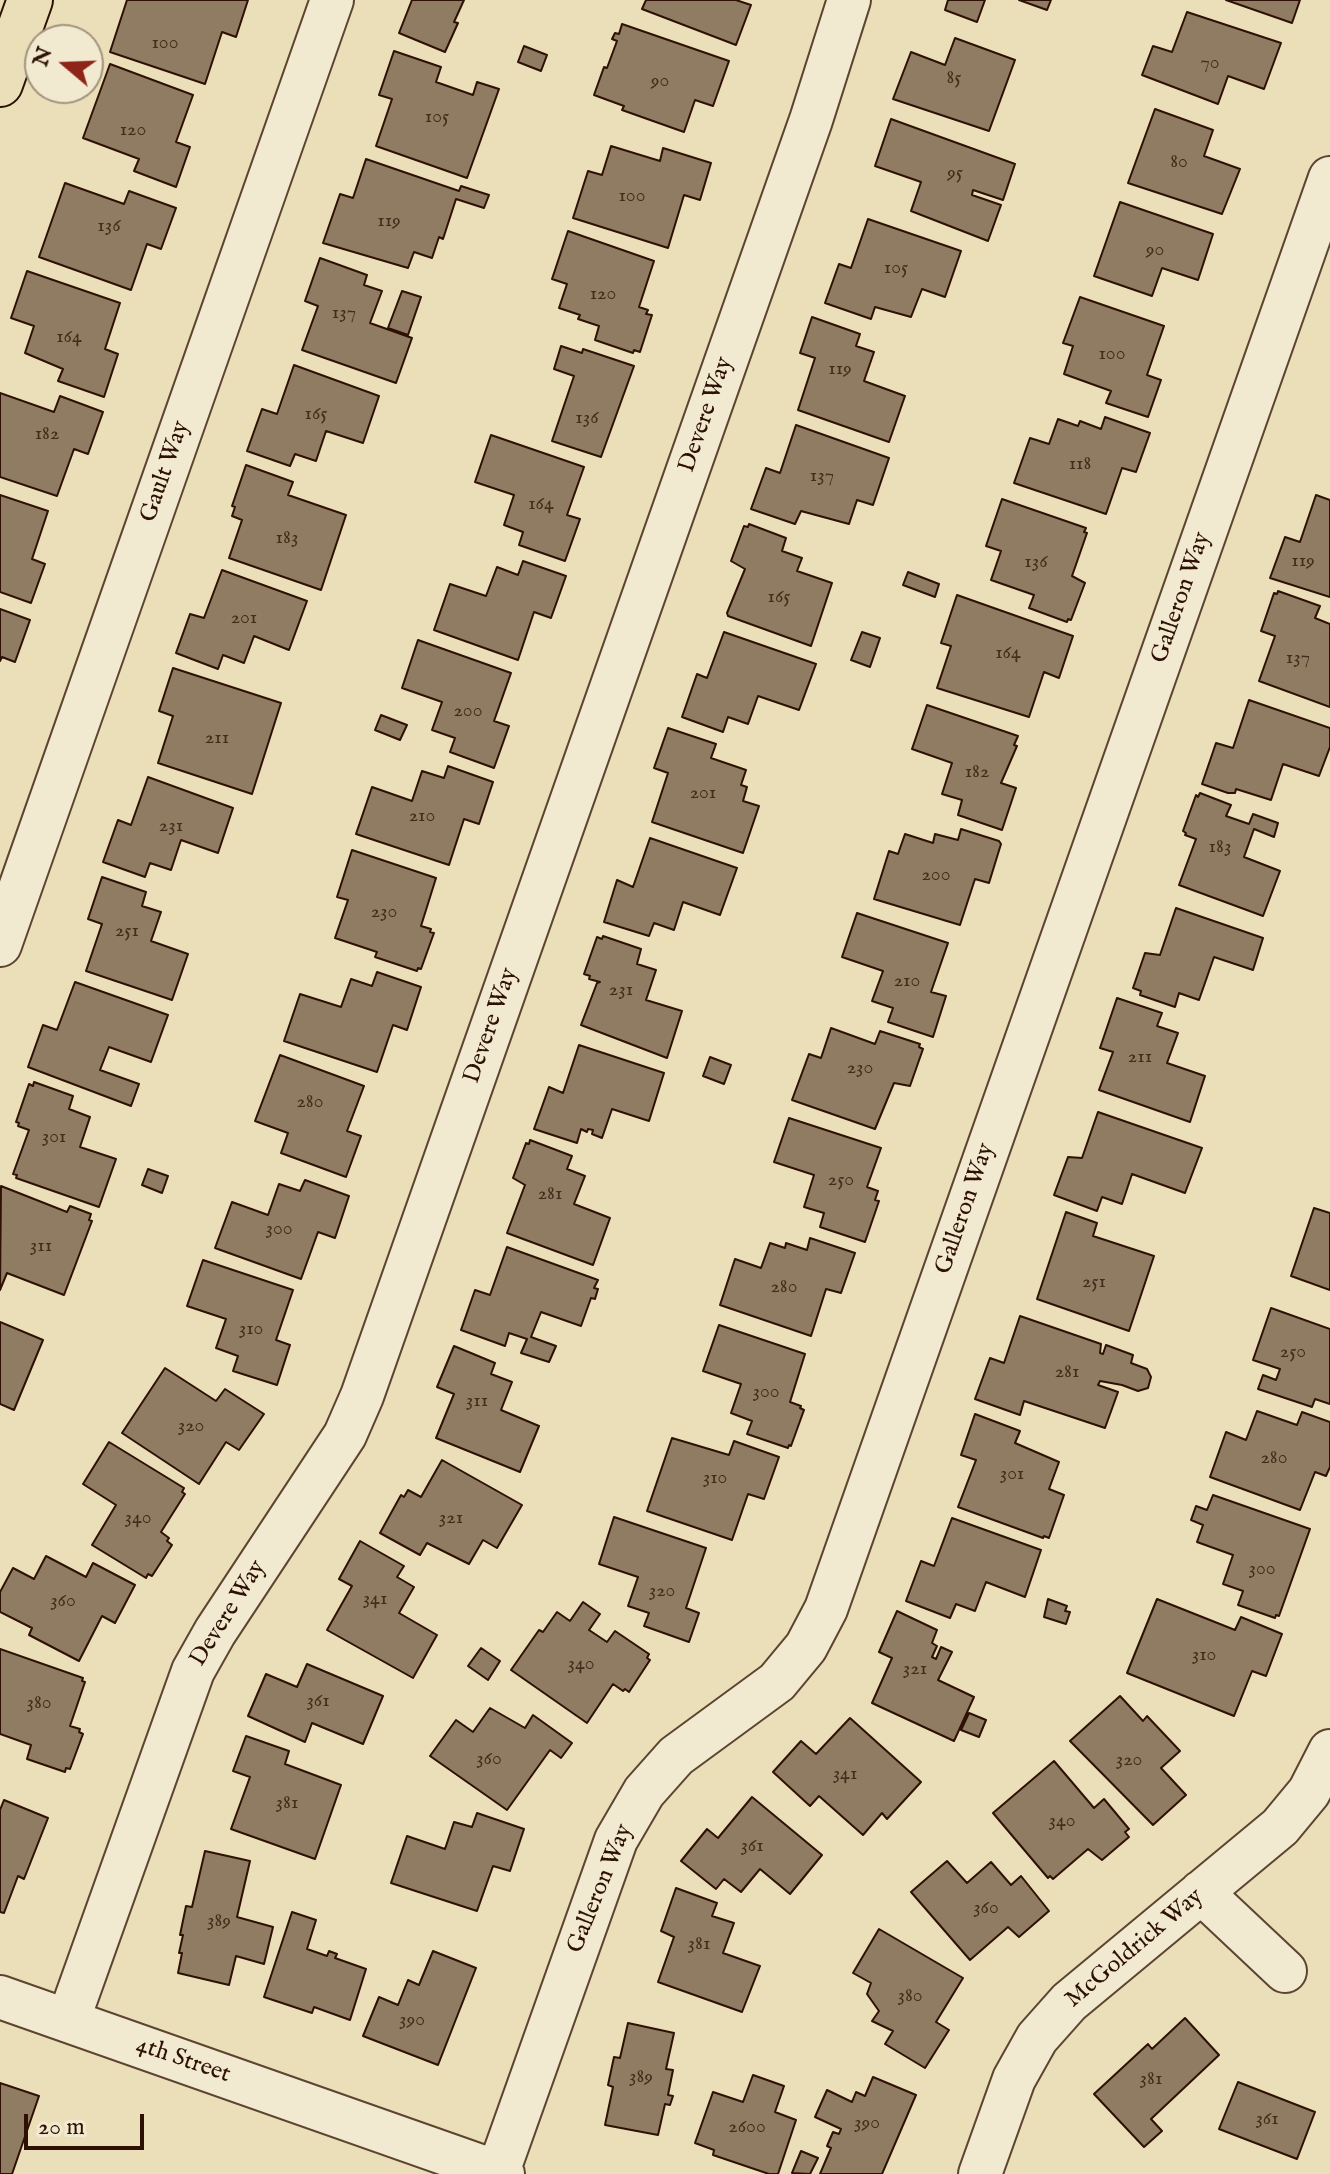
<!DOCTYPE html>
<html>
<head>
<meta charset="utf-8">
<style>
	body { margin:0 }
	#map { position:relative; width:1330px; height:2174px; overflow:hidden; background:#eadfb8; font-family:"IM FELL English",serif }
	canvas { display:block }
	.north { position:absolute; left:24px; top:24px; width:80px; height:80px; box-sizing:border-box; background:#f1ead1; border:2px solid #a3937f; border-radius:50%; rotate:289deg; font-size:22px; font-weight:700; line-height:32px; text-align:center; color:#2e1104 }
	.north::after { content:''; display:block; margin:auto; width:28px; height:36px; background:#8f2418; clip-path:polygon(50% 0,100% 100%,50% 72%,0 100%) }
	.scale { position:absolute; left:24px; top:2114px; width:120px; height:36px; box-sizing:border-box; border:4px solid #2e1104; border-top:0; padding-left:10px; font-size:24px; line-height:28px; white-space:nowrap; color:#2e1104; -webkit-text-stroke:6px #f1ead1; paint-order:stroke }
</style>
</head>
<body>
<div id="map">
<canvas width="1330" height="2174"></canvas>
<div class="north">N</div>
<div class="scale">20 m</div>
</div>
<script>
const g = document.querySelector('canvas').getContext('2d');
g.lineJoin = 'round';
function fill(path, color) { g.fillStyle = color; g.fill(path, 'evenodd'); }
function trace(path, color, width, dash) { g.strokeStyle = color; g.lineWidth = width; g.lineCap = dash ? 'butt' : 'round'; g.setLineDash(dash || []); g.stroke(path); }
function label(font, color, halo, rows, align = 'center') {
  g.font = font + ' "IM FELL English",serif'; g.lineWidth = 7; g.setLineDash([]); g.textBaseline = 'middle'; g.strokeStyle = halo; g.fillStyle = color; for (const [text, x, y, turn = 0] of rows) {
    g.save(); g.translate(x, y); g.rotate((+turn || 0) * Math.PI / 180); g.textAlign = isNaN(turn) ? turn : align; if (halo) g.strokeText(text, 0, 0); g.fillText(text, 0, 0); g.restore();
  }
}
const building = new Path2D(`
	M 127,0 L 248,0 L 236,37 L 222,32 L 205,84 L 110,52 Z
	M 412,0 L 464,0 L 454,22 L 458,23 L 445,52 L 399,33 Z
	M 646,0 L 736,0 L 751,5 L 736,45 L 642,9 Z
	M 948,0 L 985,0 L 977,22 L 945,10 Z
	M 1019,0 L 1051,0 L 1047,10 Z
	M 1226,0 L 1300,0 L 1292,23 Z
	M 1187,12 L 1281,43 L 1264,89 L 1228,76 L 1218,104 L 1142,75 L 1153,46 L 1172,52 Z
	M 622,24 L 729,61 L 713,106 L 695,100 L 684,132 L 622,110 L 624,106 L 594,95 L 604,67 L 607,68 L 617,41 L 612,39 L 615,33 L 619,34 Z
	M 955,38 L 1015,60 L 989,131 L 893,99 L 911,52 L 945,65 Z
	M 524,46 L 547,55 L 541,71 L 518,62 Z
	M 394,51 L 441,67 L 436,82 L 473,95 L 477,82 L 499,89 L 467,178 L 376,146 L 392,99 L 379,95 Z
	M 110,64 L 193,95 L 176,142 L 190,147 L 176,187 L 134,171 L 139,159 L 83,138 Z
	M 1155,109 L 1213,130 L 1204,156 L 1240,169 L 1222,214 L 1128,183 Z
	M 891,119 L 1015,164 L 1003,200 L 973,190 L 972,195 L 1001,205 L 988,241 L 911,211 L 921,182 L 875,166 Z
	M 611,146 L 660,161 L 663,148 L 711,163 L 700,200 L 684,195 L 668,248 L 573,218 L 588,171 L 602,175 Z
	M 366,159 L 459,191 L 461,186 L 489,195 L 484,208 L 456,199 L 443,239 L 439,237 L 432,258 L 414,252 L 408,268 L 323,243 L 340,194 L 353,198 Z
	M 65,183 L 124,204 L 129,191 L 176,208 L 161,249 L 147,244 L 131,290 L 39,257 Z
	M 1120,202 L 1213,234 L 1198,280 L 1162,268 L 1152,296 L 1094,276 Z
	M 868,219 L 961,251 L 945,297 L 922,289 L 911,317 L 875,307 L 871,319 L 825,303 L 839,264 L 851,268 Z
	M 568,231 L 654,261 L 639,307 L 648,310 L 646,314 L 652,315 L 640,352 L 634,350 L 633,353 L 595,340 L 599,326 L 578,319 L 580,315 L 559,308 L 567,284 L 552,279 Z
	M 320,258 L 367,275 L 364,285 L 382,291 L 370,323 L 412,338 L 396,383 L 302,350 L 318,306 L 305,301 Z
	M 27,271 L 120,303 L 105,349 L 118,354 L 104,397 L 58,381 L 63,369 L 25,353 L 34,326 L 11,318 Z
	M 402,291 L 421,297 L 408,335 L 388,328 Z
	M 1080,297 L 1164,326 L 1147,375 L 1161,380 L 1148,417 L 1106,403 L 1111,391 L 1064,374 L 1073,346 L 1063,343 Z
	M 812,317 L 860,334 L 856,346 L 874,352 L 864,381 L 905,396 L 889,442 L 798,410 L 815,358 L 800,353 Z
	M 561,346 L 582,353 L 583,349 L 634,366 L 601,457 L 552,441 L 574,376 L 554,369 Z
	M 294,365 L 379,396 L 363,443 L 326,431 L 316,461 L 295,454 L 290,466 L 247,451 L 262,409 L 277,414 Z
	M 0,393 L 54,412 L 60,396 L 103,412 L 88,454 L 74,449 L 57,496 L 0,477 Z
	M 1105,417 L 1150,433 L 1136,472 L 1122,468 L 1106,514 L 1014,483 L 1030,438 L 1049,444 L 1058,419 L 1078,426 L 1080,421 L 1101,429 Z
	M 796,425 L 889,458 L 873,505 L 857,500 L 849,524 L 801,511 L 795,524 L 751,509 L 766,468 L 780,473 Z
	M 491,435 L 584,467 L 567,515 L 580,519 L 565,561 L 519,545 L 523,532 L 504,525 L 514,495 L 475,482 Z
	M 246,465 L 293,482 L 288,495 L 346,515 L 321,590 L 229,558 L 242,520 L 232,516 L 235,507 L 232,506 Z
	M 0,495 L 48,511 L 32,559 L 45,564 L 31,603 L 0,592 Z
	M 1316,495 L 1330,500 L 1330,597 L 1270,578 L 1285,537 L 1300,542 Z
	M 1002,499 L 1086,528 L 1084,532 L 1087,533 L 1072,576 L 1085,583 L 1071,620 L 1068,619 L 1067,622 L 1029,608 L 1034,595 L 991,580 L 1001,551 L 986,546 Z
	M 749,524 L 786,538 L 782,551 L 802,558 L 797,571 L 832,583 L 811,646 L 728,616 L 727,613 L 745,569 L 731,561 L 744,526 L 748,527 Z
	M 523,561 L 566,576 L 551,618 L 534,612 L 518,660 L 434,630 L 450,584 L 486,596 L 497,567 L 518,575 Z
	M 222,570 L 307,601 L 289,650 L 254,636 L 244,663 L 223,655 L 218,669 L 176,653 L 190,614 L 204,618 Z
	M 908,572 L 939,584 L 935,597 L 903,585 Z
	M 1278,591 L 1320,606 L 1315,618 L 1330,624 L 1330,707 L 1259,681 L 1275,636 L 1261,631 L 1274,593 L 1277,594 Z
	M 957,595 L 1073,636 L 1059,678 L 1044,672 L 1029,717 L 937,688 L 951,646 L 941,643 Z
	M 0,609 L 30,620 L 15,662 L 2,657 L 0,661 Z
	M 724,632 L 816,664 L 799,710 L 758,696 L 748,724 L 728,717 L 723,732 L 682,717 L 697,674 L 707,678 Z
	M 862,632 L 880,638 L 870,667 L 851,660 Z
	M 418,640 L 511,673 L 494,721 L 509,726 L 494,768 L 450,752 L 455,738 L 432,730 L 442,702 L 402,688 Z
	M 173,668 L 281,703 L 252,794 L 158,763 L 173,716 L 159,711 Z
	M 1249,700 L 1330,728 L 1330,747 L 1319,776 L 1283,764 L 1271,800 L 1236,789 L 1235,793 L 1228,793 L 1202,784 L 1216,743 L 1233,748 Z
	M 927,705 L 1018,736 L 1014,745 L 1017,746 L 1001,783 L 1016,788 L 1002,830 L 958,815 L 962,800 L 942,794 L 952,763 L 912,749 Z
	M 381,715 L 407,725 L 400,740 L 375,730 Z
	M 668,728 L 716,744 L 711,758 L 746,770 L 741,785 L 747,787 L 743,801 L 759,806 L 743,853 L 652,822 L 668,773 L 654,768 Z
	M 448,766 L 493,782 L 479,824 L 464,819 L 449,865 L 356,834 L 372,787 L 412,801 L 422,771 L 444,778 Z
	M 148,777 L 233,808 L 218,853 L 181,840 L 171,870 L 150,863 L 145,877 L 103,862 L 118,820 L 131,825 Z
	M 1200,793 L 1231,805 L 1226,816 L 1249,824 L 1253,814 L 1278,823 L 1274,837 L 1254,829 L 1244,857 L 1280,871 L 1263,916 L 1179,885 L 1196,839 L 1185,835 L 1186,833 L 1183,831 L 1196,795 L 1198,797 Z
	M 961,829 L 999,841 L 1001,844 L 989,883 L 975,879 L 960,925 L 874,899 L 889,851 L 898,854 L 905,834 L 933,843 L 935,834 L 958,840 Z
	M 650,838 L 737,868 L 720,915 L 683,902 L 674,930 L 654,923 L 649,936 L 604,922 L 617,880 L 633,887 Z
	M 352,850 L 436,878 L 421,926 L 431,929 L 430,932 L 434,933 L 421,969 L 418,968 L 417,971 L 375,957 L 377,952 L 335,938 L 348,900 L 337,897 Z
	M 102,877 L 146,892 L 142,906 L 161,912 L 151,941 L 188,954 L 172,1000 L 86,971 L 102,924 L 88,919 Z
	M 1176,908 L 1263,938 L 1253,970 L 1214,957 L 1199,1000 L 1179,993 L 1175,1007 L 1140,995 L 1141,991 L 1133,988 L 1145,953 L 1160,955 Z
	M 857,913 L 948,943 L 931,992 L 946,996 L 933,1037 L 888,1022 L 893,1008 L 872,1001 L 883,971 L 842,957 Z
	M 603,936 L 641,949 L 637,964 L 656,970 L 646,1000 L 682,1011 L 667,1058 L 581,1025 L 597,983 L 600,982 L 589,979 L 590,976 L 584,974 L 597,937 L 602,939 Z
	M 377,972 L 421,987 L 407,1030 L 393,1025 L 377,1072 L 284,1041 L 300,994 L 341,1007 L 351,979 L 372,986 Z
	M 75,982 L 168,1015 L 151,1062 L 109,1047 L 100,1070 L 139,1084 L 131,1106 L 28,1067 L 43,1025 L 57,1030 Z
	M 1117,998 L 1162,1013 L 1157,1026 L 1178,1033 L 1167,1063 L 1205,1076 L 1190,1122 L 1099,1090 L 1113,1052 L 1100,1048 Z
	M 831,1028 L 875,1044 L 880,1031 L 920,1044 L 919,1047 L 923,1049 L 910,1086 L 894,1083 L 875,1129 L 792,1100 L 809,1054 L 821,1058 Z
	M 579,1045 L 664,1073 L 649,1121 L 612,1109 L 602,1138 L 592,1134 L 593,1130 L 588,1129 L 587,1132 L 581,1129 L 577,1143 L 534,1129 L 549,1087 L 563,1093 Z
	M 280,1055 L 364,1086 L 347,1131 L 361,1136 L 346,1177 L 281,1153 L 288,1133 L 255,1121 Z
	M 710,1057 L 731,1065 L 724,1084 L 703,1076 Z
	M 34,1082 L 73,1096 L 69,1109 L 90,1117 L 80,1147 L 116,1159 L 99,1207 L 16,1178 L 17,1175 L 13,1174 L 29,1130 L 18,1126 L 19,1123 L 16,1122 L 29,1084 L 33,1086 Z
	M 1098,1112 L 1202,1148 L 1185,1193 L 1132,1174 L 1122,1204 L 1102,1197 L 1097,1211 L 1054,1195 L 1068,1157 L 1082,1158 Z
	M 789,1118 L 881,1148 L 867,1187 L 878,1191 L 875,1200 L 879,1201 L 865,1242 L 820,1227 L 824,1213 L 804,1207 L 814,1175 L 774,1162 Z
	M 530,1140 L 572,1156 L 567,1169 L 585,1176 L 574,1204 L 610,1218 L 593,1265 L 507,1233 L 525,1185 L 513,1178 L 526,1143 L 529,1144 Z
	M 148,1169 L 168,1176 L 162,1193 L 142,1185 Z
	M 305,1180 L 349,1196 L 335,1238 L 318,1232 L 301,1279 L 215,1248 L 232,1202 L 268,1215 L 279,1184 L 300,1191 Z
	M 1,1186 L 67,1212 L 70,1206 L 91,1214 L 89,1220 L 92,1221 L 64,1295 L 7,1273 L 0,1290 Z
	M 1314,1208 L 1330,1213 L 1330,1290 L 1291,1276 Z
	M 1066,1212 L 1097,1223 L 1093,1236 L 1154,1256 L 1129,1331 L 1037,1299 Z
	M 810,1238 L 855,1253 L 841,1293 L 826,1289 L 811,1336 L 720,1305 L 735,1259 L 761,1268 L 770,1243 L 785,1248 L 786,1243 L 807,1250 Z
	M 507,1247 L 598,1280 L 594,1288 L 598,1289 L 595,1299 L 591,1298 L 581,1326 L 541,1312 L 531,1337 L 556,1346 L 549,1362 L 521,1353 L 527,1339 L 509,1333 L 505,1346 L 461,1330 L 475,1290 L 490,1295 Z
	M 203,1260 L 293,1290 L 276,1340 L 290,1345 L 277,1385 L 233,1371 L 238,1356 L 216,1348 L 226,1319 L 187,1306 Z
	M 1271,1308 L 1330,1329 L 1330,1404 L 1315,1399 L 1312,1407 L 1258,1389 L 1263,1375 L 1276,1380 L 1280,1369 L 1253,1360 Z
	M 1020,1316 L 1101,1344 L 1100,1353 L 1103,1354 L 1106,1345 L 1133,1355 L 1131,1363 L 1147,1369 L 1151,1377 L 1148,1388 L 1138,1391 L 1122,1385 L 1100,1381 L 1098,1385 L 1118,1392 L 1105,1428 L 1024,1401 L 1020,1415 L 975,1399 L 990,1358 L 1004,1363 Z
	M 0,1322 L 43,1340 L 14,1410 L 0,1404 Z
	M 719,1325 L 805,1354 L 790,1402 L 801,1406 L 800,1408 L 804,1410 L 791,1446 L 789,1445 L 788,1448 L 747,1434 L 752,1421 L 731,1413 L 741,1384 L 703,1371 Z
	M 454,1346 L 495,1363 L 491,1374 L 512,1382 L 501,1410 L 539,1426 L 520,1472 L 436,1438 L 454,1394 L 437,1387 Z
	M 165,1368 L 216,1401 L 225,1389 L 264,1414 L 239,1450 L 226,1442 L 199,1484 L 122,1433 Z
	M 1257,1411 L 1297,1425 L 1302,1412 L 1330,1422 L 1330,1467 L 1326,1476 L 1315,1472 L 1300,1510 L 1210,1477 L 1226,1432 L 1246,1440 Z
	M 975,1414 L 1020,1431 L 1015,1443 L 1059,1462 L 1049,1489 L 1064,1495 L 1049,1538 L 1044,1536 L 1043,1538 L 958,1507 L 976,1460 L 961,1455 Z
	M 672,1438 L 729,1455 L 734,1441 L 779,1457 L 764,1499 L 748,1494 L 732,1540 L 647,1511 Z
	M 109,1442 L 184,1488 L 182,1492 L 185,1494 L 161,1532 L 169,1538 L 167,1541 L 172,1545 L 152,1576 L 148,1574 L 146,1578 L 92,1545 L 116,1505 L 83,1484 Z
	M 442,1460 L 522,1505 L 497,1548 L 483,1540 L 469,1564 L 427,1543 L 420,1555 L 380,1533 L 401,1495 L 404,1497 L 408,1490 L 421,1497 Z
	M 1213,1495 L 1310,1529 L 1279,1616 L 1276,1615 L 1275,1618 L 1238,1605 L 1243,1591 L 1223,1584 L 1233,1555 L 1197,1542 L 1203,1525 L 1191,1520 L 1196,1506 L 1207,1510 Z
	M 614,1517 L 706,1548 L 686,1608 L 699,1613 L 689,1642 L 644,1626 L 649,1613 L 628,1606 L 638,1577 L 599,1564 Z
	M 952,1518 L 1041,1550 L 1025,1597 L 986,1582 L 975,1611 L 956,1604 L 950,1618 L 906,1601 L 921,1561 L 934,1566 Z
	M 360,1541 L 404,1566 L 397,1577 L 414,1587 L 399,1613 L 437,1635 L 413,1678 L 327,1630 L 352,1586 L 339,1579 Z
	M 46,1556 L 86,1577 L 93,1563 L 135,1585 L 115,1623 L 102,1616 L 79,1661 L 29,1635 L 32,1628 L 0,1612 L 0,1592 L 13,1568 L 34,1579 Z
	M 1048,1599 L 1067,1606 L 1065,1611 L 1070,1612 L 1066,1624 L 1044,1617 Z
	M 1157,1599 L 1235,1630 L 1241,1617 L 1282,1634 L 1266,1676 L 1252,1671 L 1234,1716 L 1127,1673 Z
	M 583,1602 L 600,1614 L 589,1630 L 607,1642 L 615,1631 L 649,1654 L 647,1658 L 650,1660 L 629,1692 L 625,1689 L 623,1691 L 613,1684 L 587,1723 L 511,1670 L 539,1630 L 543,1632 L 557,1612 L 570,1621 Z
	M 897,1611 L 937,1630 L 932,1643 L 937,1646 L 932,1657 L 936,1659 L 941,1647 L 952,1652 L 938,1680 L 974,1697 L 954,1741 L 872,1703 L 892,1658 L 879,1652 Z
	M 481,1648 L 500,1661 L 488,1680 L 468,1666 Z
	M 0,1649 L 83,1678 L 82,1681 L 85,1682 L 70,1726 L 80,1729 L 79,1732 L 83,1734 L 70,1769 L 66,1768 L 65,1772 L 27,1759 L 31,1745 L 0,1734 Z
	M 307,1664 L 383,1696 L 363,1744 L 312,1723 L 305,1742 L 248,1716 L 266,1674 L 297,1687 Z
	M 1120,1696 L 1143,1721 L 1147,1716 L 1180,1751 L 1161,1768 L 1186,1795 L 1153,1825 L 1070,1741 Z
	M 490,1708 L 525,1728 L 533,1715 L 572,1743 L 561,1758 L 550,1750 L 507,1810 L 430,1756 L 456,1720 L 473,1732 Z
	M 969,1713 L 986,1720 L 979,1737 L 961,1730 Z
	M 850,1718 L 921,1782 L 887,1819 L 882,1813 L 863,1835 L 819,1796 L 810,1806 L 773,1772 L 801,1741 L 816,1754 Z
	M 246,1736 L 289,1751 L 285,1764 L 341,1785 L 315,1859 L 231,1829 L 250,1777 L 233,1771 Z
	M 1054,1761 L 1094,1808 L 1104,1799 L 1129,1829 L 1125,1832 L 1129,1837 L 1102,1860 L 1088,1849 L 1053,1879 L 1050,1876 L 1048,1878 L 993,1813 Z
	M 752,1797 L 822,1855 L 790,1894 L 760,1869 L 741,1892 L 724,1879 L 716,1889 L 681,1861 L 707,1829 L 718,1838 Z
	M 4,1800 L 48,1818 L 24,1879 L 18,1876 L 4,1913 L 0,1912 L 0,1810 Z
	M 477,1813 L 524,1829 L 510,1871 L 493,1866 L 477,1911 L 391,1883 L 407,1836 L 445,1849 L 454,1822 L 472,1827 Z
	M 205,1851 L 250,1861 L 237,1917 L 273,1927 L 264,1964 L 236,1956 L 229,1985 L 178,1973 L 182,1953 L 179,1953 L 183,1935 L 180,1935 L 186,1906 L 192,1907 Z
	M 947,1861 L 967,1883 L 991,1862 L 1011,1885 L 1021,1876 L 1049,1911 L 1019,1937 L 1008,1927 L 970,1960 L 911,1892 Z
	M 676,1888 L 717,1903 L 712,1916 L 734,1923 L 723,1953 L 760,1966 L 742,2012 L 658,1982 L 674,1937 L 661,1931 Z
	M 292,1912 L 316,1920 L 307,1949 L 327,1956 L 329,1951 L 337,1954 L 335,1958 L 366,1969 L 350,2020 L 314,2007 L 312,2013 L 264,1997 Z
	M 879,1929 L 963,1978 L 936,2022 L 949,2030 L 925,2068 L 885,2044 L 893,2031 L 872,2021 L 879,2011 L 867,1994 L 871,1983 L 853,1973 Z
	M 433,1951 L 476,1968 L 438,2065 L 363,2036 L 379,1997 L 398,2005 L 408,1980 L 419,1985 Z
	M 1185,2018 L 1219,2055 L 1151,2119 L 1162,2131 L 1144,2147 L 1094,2094 L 1148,2044 L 1152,2049 Z
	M 628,2023 L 674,2033 L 666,2069 L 673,2070 L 668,2095 L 673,2096 L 670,2105 L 665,2104 L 658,2135 L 605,2125 L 613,2087 L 608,2085 L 614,2057 L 620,2058 Z
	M 753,2075 L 784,2086 L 775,2112 L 796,2120 L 778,2174 L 769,2174 L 713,2155 L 714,2150 L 695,2143 L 713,2092 L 743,2102 Z
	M 873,2077 L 916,2095 L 882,2174 L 820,2174 L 831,2148 L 827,2146 L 833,2132 L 839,2134 L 841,2129 L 815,2117 L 827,2090 L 852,2102 L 856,2092 L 865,2096 Z
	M 1238,2082 L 1315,2112 L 1297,2159 L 1219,2129 Z
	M 0,2083 L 39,2096 L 12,2174 L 0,2174 Z
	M 801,2151 L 818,2158 L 810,2174 L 792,2173 Z`);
const minor = new Path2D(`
	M 0,945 L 332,0
	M 1201,1892 L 1285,1971
	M 0,1997 L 503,2174
	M 68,2021 L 193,1671 L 215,1632 L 345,1435 L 362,1396 L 811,120 L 849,0
	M 498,2172 L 616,1840 L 644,1792 L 676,1756 L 777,1682 L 806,1647 L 826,1609 L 1330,178
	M 980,2174 L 1014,2079 L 1037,2038 L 1069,2002 L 1280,1827 L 1309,1792 L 1330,1751`);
const major = new Path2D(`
	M 0,84 L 30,0`);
const numberNames = [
	["100",165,44],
	["70",1210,64],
	["85",954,79],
	["90",660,82],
	["105",437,118],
	["120",133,131],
	["80",1179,163],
	["95",955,174],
	["100",632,197],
	["119",389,222],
	["136",109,227],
	["90",1155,251],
	["105",896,269],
	["120",603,295],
	["137",344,314],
	["164",69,338],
	["100",1112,355],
	["119",840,370],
	["165",316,415],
	["136",587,419],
	["182",47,435],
	["118",1080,465],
	["137",822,477],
	["164",541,505],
	["183",287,539],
	["119",1303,562],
	["136",1036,563],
	["165",779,598],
	["201",244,619],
	["164",1008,654],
	["137",1298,659],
	["200",468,712],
	["211",217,739],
	["182",977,773],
	["201",703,794],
	["210",422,817],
	["231",171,827],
	["183",1220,848],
	["200",936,876],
	["230",384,913],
	["251",127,932],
	["210",907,982],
	["231",621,991],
	["211",1140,1058],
	["230",860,1069],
	["280",310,1103],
	["301",54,1138],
	["250",841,1181],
	["281",550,1195],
	["300",279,1230],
	["311",41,1247],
	["251",1094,1283],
	["280",784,1288],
	["310",251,1330],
	["250",1293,1353],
	["281",1067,1373],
	["300",766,1393],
	["311",477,1402],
	["320",191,1427],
	["280",1274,1459],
	["301",1012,1475],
	["310",715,1479],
	["340",138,1519],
	["321",451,1519],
	["300",1262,1570],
	["320",662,1592],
	["341",375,1600],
	["360",63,1602],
	["310",1204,1656],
	["340",581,1665],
	["321",915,1670],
	["361",318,1702],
	["380",39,1704],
	["360",489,1760],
	["320",1129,1761],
	["341",845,1775],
	["381",287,1804],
	["340",1062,1822],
	["361",752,1847],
	["360",986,1909],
	["389",219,1922],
	["381",699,1945],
	["380",910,1997],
	["390",412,2021],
	["389",641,2078],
	["381",1151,2080],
	["361",1267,2120],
	["390",867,2124],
	["2600",747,2128]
];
const streetNames = [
	["Devere Way",707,415,-71],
	["Gault Way",166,472,-71],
	["Galleron Way",1182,598,-71],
	["Devere Way",492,1026,-71],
	["Galleron Way",966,1209,-71],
	["Devere Way",229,1614,-58],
	["Galleron Way",601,1889,-68],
	["McGoldrick Way",1135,1949,-40],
	["4th Street",183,2061,19]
];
fill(building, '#907c62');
trace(building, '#2e1104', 2);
trace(minor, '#5d4431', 46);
trace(major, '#2e1104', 48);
trace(minor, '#f1ead1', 42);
trace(major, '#eadfb8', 44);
label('20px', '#462c1c', null, numberNames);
label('24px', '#2e1104', '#f1ead1', streetNames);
</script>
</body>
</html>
